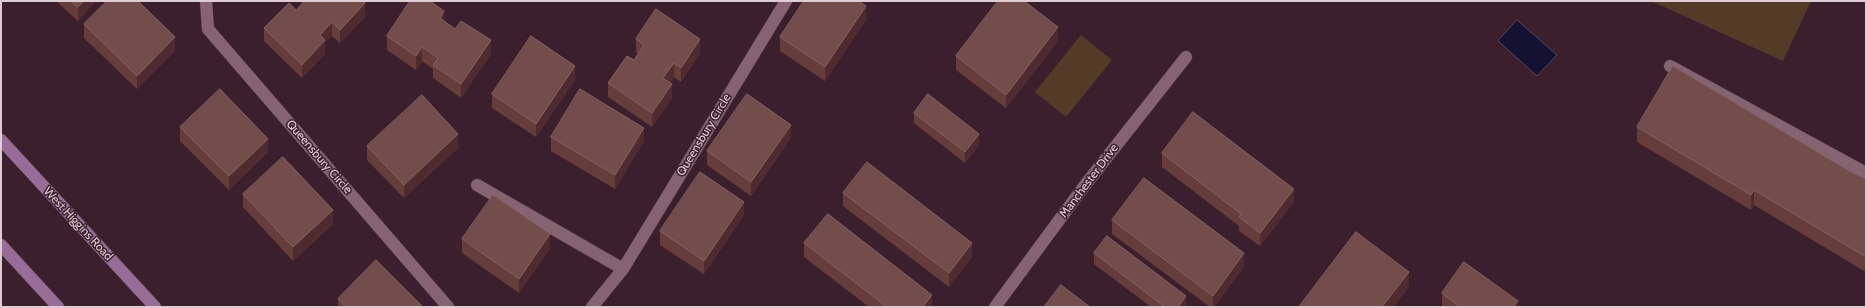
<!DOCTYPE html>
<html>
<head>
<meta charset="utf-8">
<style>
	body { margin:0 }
	#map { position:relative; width:1867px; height:308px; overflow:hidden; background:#3c1f2d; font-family:Cabin,sans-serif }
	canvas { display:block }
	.frame { position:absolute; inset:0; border:2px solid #e0cdd4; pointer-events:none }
</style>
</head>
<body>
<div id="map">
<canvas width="1867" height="308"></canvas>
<div class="frame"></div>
</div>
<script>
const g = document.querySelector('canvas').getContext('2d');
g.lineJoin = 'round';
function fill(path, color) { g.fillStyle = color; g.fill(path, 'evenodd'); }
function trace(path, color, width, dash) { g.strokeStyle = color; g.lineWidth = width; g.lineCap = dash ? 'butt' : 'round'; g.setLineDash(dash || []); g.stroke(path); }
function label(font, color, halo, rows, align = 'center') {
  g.font = font + ' Cabin,sans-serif'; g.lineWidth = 3; g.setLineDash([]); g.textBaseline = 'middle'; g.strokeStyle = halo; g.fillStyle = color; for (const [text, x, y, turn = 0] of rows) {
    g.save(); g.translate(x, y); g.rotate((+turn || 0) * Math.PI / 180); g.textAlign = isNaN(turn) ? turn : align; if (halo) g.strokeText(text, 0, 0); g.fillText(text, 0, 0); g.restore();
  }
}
const green = new Path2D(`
	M 1651,1 L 1811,1 L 1783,61 Z
	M 1081,35 L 1112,60 L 1066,117 L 1035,92 Z`);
const water = new Path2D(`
	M 1517,20 L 1557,55 L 1537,76 L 1498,41 Z`);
const service = new Path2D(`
	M 1670,66 L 1866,173`);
const minor = new Path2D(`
	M 206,1 L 208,29 L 448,307
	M 477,185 L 623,269
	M 592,307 L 623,269 L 786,1
	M 995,307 L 1085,185 L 1186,57`);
const primary = new Path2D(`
	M 1,140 L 155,307
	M 1,245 L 58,307`);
const wall = new Path2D(`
	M 56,1 L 96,1 L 78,21 Z
	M 304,1 L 363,1 L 365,17 L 340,43 L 332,36 L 325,42 L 325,54 L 302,78 L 264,41 L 264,28 L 296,10 Z
	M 866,20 L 825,81 L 780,51 L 780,37 Z
	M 444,22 L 491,54 L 461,98 L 433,78 L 433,69 L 422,61 L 416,70 L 387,50 L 387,36 Z
	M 84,24 L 175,51 L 137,89 L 84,38 Z
	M 636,39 L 700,53 L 681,82 L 674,77 L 670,83 L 672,98 L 652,127 L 608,97 L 608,83 L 634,60 L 638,54 L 636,52 Z
	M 1058,41 L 1006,108 L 956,70 L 956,56 Z
	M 575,80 L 536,137 L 492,108 L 492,94 Z
	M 914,113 L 979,145 L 965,163 L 914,123 Z
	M 180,127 L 268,152 L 229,190 L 180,141 Z
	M 1637,127 L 1866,181 L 1866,272 L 1754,205 L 1751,210 L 1637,142 Z
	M 551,137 L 644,141 L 615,189 L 551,151 Z
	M 791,138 L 751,196 L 707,165 L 707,151 Z
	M 367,146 L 458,148 L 404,198 L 367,160 Z
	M 1162,153 L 1294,202 L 1260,246 L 1239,231 L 1239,226 L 1162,167 Z
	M 843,193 L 972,257 L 949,287 L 843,206 Z
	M 243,194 L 333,224 L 293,261 L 243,207 Z
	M 744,215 L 704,274 L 660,245 L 660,231 Z
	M 1112,220 L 1244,267 L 1214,307 L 1210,307 L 1112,234 Z
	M 462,239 L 550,248 L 519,293 L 462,253 Z
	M 804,243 L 932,307 L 869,307 L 804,257 Z
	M 1094,253 L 1186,307 L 1151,307 L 1094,264 Z
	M 1442,293 L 1518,307 L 1442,307 Z
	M 338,299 L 423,307 L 338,307 Z`);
const shadedWall = new Path2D(`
	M 84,1 L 96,1 L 78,21 L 78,7 Z
	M 365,3 L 365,17 L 340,43 L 340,30 Z
	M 866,6 L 866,20 L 825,81 L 825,67 Z
	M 444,11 L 444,24 L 440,18 Z
	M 332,22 L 332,36 L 325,42 L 325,54 L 302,78 L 302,65 L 320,35 Z
	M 1058,27 L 1058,41 L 1006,108 L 1006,95 Z
	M 175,37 L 175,51 L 137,89 L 137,76 Z
	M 700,39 L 700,53 L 681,82 L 681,68 Z
	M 491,40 L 491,54 L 461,98 L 461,84 Z
	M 422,47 L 422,61 L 416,70 L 416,56 Z
	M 674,63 L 674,77 L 663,92 L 663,78 Z
	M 575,66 L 575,80 L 536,137 L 536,124 Z
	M 672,84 L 672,98 L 652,127 L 652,113 Z
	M 791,125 L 791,138 L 751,196 L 751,182 Z
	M 644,128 L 644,141 L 615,189 L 615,175 Z
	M 458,134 L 458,148 L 404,198 L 404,185 Z
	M 979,134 L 979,145 L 965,163 L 965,152 Z
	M 268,139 L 268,152 L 229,190 L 229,176 Z
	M 1294,189 L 1294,202 L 1260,246 L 1260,233 Z
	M 1754,190 L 1754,205 L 1751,210 L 1751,195 Z
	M 744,202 L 744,215 L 704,274 L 704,261 Z
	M 333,210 L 333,224 L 293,261 L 293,247 Z
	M 550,234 L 550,248 L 519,293 L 519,279 Z
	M 972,243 L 972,257 L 949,287 L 949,273 Z
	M 1244,253 L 1244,267 L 1214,307 L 1213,307 L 1213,296 Z
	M 1409,272 L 1409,287 L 1394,307 L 1382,307 Z
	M 932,295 L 932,307 L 923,307 Z
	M 1186,296 L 1186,307 L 1178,307 Z
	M 1518,301 L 1518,307 L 1513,307 Z`);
const building = new Path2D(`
	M 71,1 L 84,1 L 78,7 Z
	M 107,1 L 138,1 L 175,37 L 137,76 L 84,24 Z
	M 305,1 L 363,1 L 365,3 L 340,30 L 332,22 L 320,35 L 325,40 L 302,65 L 264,28 L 289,3 L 296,10 Z
	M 410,1 L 430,1 L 444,11 L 440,18 L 455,29 L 461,21 L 491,40 L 461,84 L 433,65 L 438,58 L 422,47 L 416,56 L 387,36 Z
	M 804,1 L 859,1 L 866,6 L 825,67 L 780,37 Z
	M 998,1 L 1024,1 L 1058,27 L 1006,95 L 956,56 Z
	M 656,9 L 700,39 L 681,68 L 674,63 L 663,78 L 672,84 L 652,113 L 608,83 L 627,56 L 634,60 L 644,45 L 636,39 Z
	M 531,36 L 575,66 L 536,124 L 492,94 Z
	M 1673,66 L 1866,181 L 1866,257 L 1754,190 L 1751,195 L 1637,127 Z
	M 220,89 L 268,139 L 229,176 L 180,127 Z
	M 580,89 L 644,128 L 615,175 L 551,137 Z
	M 747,94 L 791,125 L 751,182 L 707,151 Z
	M 928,94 L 979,134 L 965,152 L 914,113 Z
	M 422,95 L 458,134 L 404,185 L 367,146 Z
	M 1193,112 L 1294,189 L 1260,233 L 1239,217 L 1241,214 L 1162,153 Z
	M 283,157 L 333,210 L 293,247 L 243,194 Z
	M 867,162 L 972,243 L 949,273 L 843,193 Z
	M 700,172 L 744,202 L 704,261 L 660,231 Z
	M 1144,178 L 1244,253 L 1213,296 L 1112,220 Z
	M 493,195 L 550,234 L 519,279 L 462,239 Z
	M 828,214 L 932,295 L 923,307 L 887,307 L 804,243 Z
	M 1356,232 L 1409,272 L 1382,307 L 1299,307 Z
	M 1107,236 L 1186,296 L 1178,307 L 1165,307 L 1094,253 Z
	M 376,260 L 423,307 L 346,307 L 338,299 Z
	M 1464,262 L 1518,301 L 1513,307 L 1460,307 L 1442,293 Z
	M 1061,285 L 1090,307 L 1044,307 Z`);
const streetNames = [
	["Queensbury Circle",704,135,-59],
	["Queensbury Circle",319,157,49],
	["Manchester Drive",1089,181,-53],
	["West Higgins Road",78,224,47]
];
fill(green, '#533b28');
fill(water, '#151231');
trace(water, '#524a62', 1);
trace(service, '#533b47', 13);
trace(minor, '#533b47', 13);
trace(primary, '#533b47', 13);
trace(service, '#856371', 12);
trace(minor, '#856371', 12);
trace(primary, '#976d98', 12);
fill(wall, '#653e3b');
fill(shadedWall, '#4f2b2f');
fill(building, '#724d4c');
trace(building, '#846161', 1);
label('12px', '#e0cdd4', '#3c1f2d', streetNames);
</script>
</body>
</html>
